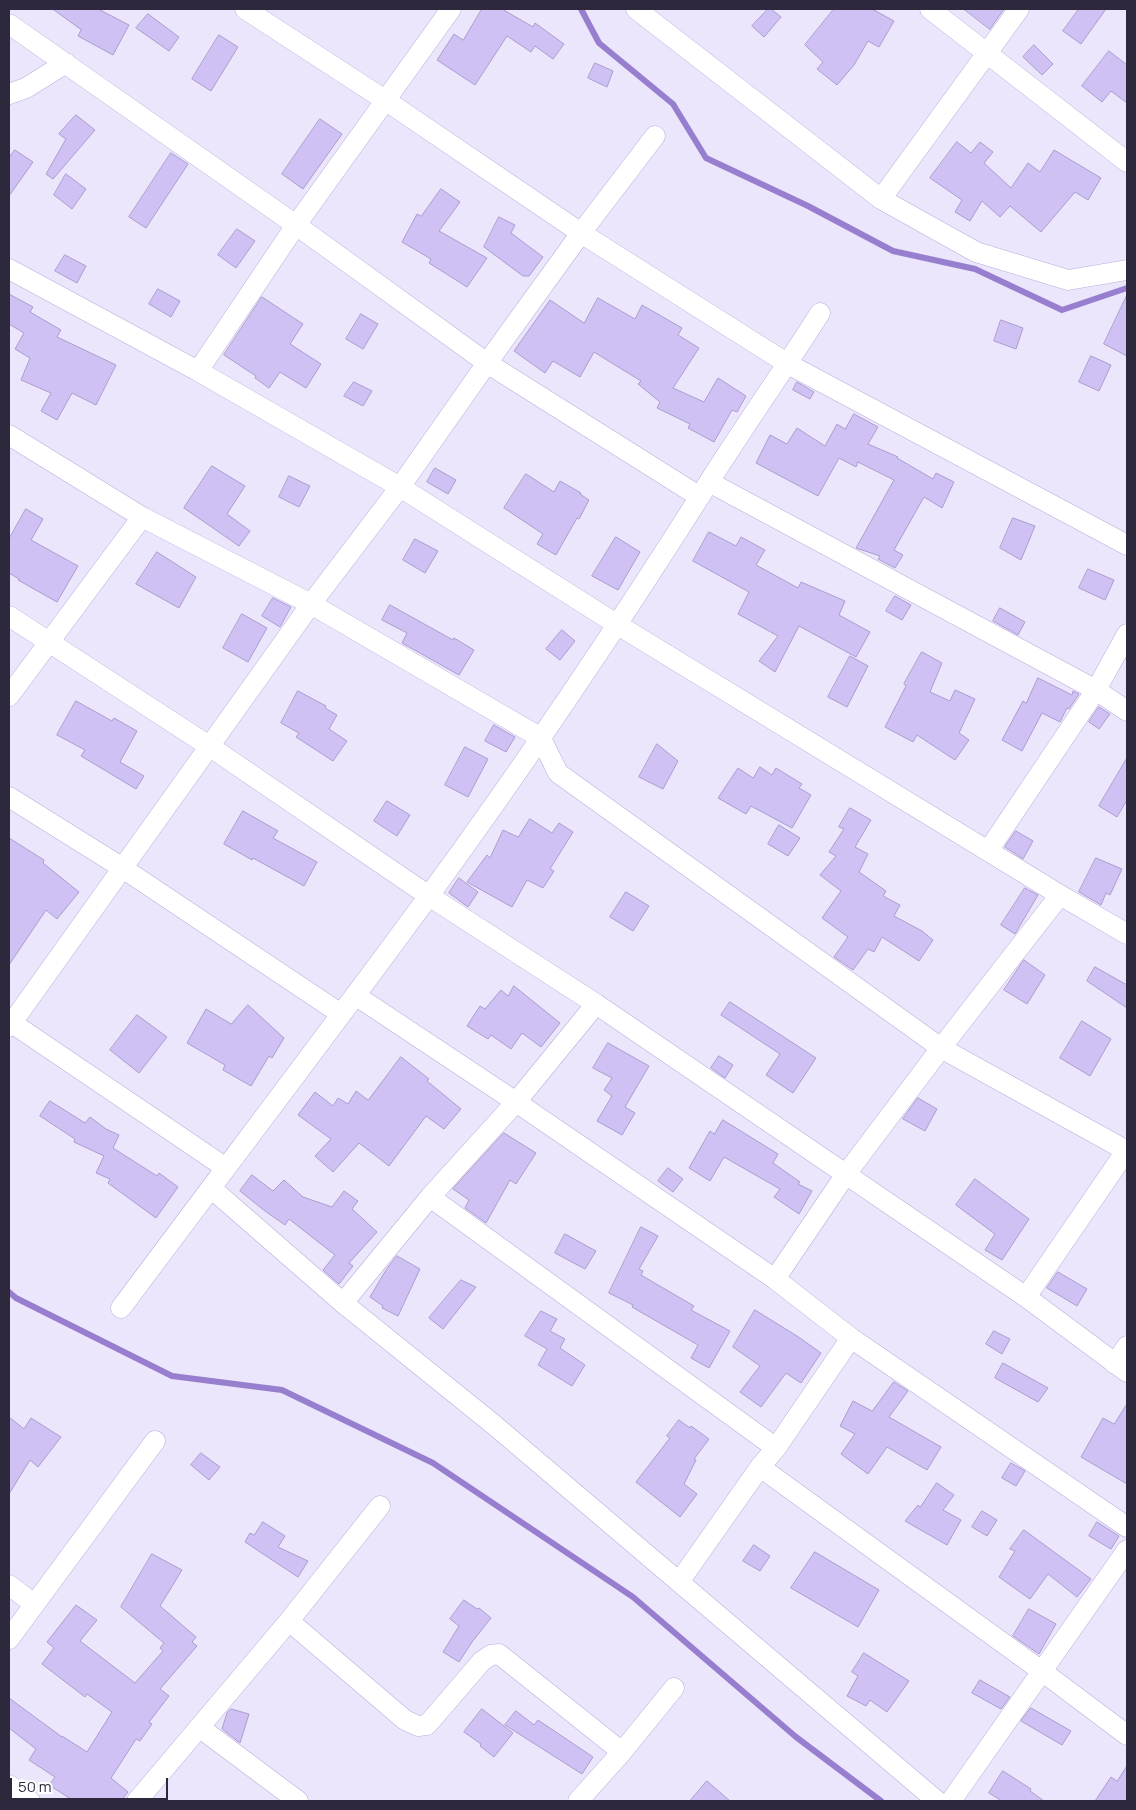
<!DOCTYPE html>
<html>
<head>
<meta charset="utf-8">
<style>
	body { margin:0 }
	#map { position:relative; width:1136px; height:1810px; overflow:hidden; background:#ebe6fb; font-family:Manrope,sans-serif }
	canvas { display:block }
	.frame { position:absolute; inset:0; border:10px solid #2e283c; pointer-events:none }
	.scale { position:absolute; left:10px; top:1778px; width:158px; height:22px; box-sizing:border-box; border:2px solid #2e283c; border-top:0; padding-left:6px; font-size:15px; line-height:18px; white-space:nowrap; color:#2e283c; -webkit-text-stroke:4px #fff; paint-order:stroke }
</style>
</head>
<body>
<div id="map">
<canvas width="1136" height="1810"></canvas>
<div class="frame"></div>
<div class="scale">50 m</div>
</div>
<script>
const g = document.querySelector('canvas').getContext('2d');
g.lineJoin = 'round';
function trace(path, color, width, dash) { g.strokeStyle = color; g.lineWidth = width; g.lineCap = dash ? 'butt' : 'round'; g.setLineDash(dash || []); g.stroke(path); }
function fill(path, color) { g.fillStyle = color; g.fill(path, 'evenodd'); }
const stream = new Path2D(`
	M 581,9 L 599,43 L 673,104 L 706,158 L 808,206 L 893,251 L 975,269 L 1062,310 L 1127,288
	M 9,1292 L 16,1298 L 172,1376 L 282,1390 L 433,1463 L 633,1597 L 796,1737 L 881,1801`);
const building = new Path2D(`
	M 53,9 L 98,9 L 129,25 L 113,55 L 78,36 L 81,30 Z
	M 482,9 L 502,9 L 533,27 L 535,23 L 564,44 L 553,59 L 535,46 L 531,52 L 507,36 L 475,85 L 437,60 L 454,34 L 463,40 Z
	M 768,9 L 771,9 L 781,17 L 764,37 L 752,26 Z
	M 834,9 L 872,9 L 894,21 L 879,47 L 868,41 L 854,65 L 837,85 L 817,69 L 823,62 L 805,45 Z
	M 964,9 L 1004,9 L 990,29 Z
	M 1079,9 L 1106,9 L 1081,44 L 1063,31 Z
	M 148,14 L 179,37 L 169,51 L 136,28 Z
	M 219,35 L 238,47 L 211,91 L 192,79 Z
	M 1034,45 L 1053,64 L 1042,75 L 1023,57 Z
	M 1109,51 L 1127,65 L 1127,103 L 1111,91 L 1102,102 L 1082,86 Z
	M 595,63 L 613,71 L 607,87 L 588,78 Z
	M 76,115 L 95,130 L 53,179 L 46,174 L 66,139 L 59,134 Z
	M 320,119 L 342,134 L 303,189 L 282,174 Z
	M 957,142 L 971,153 L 980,142 L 993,152 L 984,163 L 1011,188 L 1028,163 L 1040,172 L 1054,150 L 1101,178 L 1088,200 L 1075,192 L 1041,232 L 1010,206 L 1000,217 L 982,201 L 970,221 L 955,212 L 962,200 L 930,178 Z
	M 15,150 L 33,162 L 9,196 L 9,158 Z
	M 171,153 L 188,164 L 146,228 L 129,217 Z
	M 66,174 L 86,189 L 72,209 L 54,195 Z
	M 441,189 L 460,202 L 439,231 L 487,258 L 467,287 L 429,263 L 431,259 L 402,242 L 417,214 L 421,216 Z
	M 499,217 L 515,225 L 511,233 L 543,257 L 529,276 L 523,276 L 484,247 Z
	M 237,229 L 255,241 L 236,268 L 218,255 Z
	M 65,255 L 86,266 L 77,283 L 55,271 Z
	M 158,289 L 180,301 L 171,317 L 149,304 Z
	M 9,294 L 33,307 L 30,312 L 61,330 L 57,337 L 116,365 L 96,405 L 72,393 L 57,420 L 41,411 L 51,393 L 21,380 L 30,358 L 15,349 L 24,333 L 9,324 Z
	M 1127,295 L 1127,356 L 1104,344 Z
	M 262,297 L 303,324 L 290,344 L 321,364 L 306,388 L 280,372 L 269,388 L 255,378 L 256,376 L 224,355 Z
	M 598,298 L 635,319 L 642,305 L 682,328 L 678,335 L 699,348 L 673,388 L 704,402 L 718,378 L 746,396 L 737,412 L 732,410 L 714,442 L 688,428 L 690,424 L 657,408 L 660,402 L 638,384 L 641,381 L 594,352 L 580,377 L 553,361 L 545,373 L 514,351 L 550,300 L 584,323 Z
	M 361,314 L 378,324 L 363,349 L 346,339 Z
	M 1001,320 L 1023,328 L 1016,349 L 994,341 Z
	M 1091,356 L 1111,365 L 1099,391 L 1079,382 Z
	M 354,382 L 372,391 L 363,406 L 344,396 Z
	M 797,382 L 814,392 L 810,399 L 793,390 Z
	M 854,414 L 878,427 L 868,444 L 898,457 L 897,458 L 933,479 L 936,473 L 954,482 L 942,508 L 924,497 L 894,550 L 903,555 L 895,568 L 878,559 L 880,556 L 856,548 L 894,480 L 858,462 L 856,467 L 839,458 L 818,496 L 756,463 L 770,435 L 787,444 L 797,428 L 825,446 L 837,424 L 845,429 Z
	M 212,466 L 245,486 L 227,514 L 250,531 L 239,546 L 184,508 Z
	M 435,468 L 456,480 L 448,494 L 427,482 Z
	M 526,474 L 554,492 L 560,481 L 581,493 L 580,494 L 589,500 L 579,519 L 577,518 L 556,555 L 537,544 L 543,534 L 504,508 Z
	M 289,476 L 310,486 L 299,507 L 279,497 Z
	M 26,509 L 43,519 L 31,540 L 78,566 L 57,602 L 18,580 L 19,579 L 9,573 L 9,539 Z
	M 1013,518 L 1035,526 L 1021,560 L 1000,548 Z
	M 709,532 L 736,546 L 741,537 L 765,550 L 756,565 L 798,588 L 801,582 L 845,601 L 839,615 L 870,632 L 856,657 L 799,626 L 775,672 L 759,661 L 778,636 L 738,614 L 749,592 L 693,561 Z
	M 616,537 L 640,552 L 618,590 L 592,576 Z
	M 415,539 L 438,551 L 425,573 L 403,560 Z
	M 157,552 L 196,577 L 179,608 L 136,584 Z
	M 1088,569 L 1114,580 L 1105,600 L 1079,588 Z
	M 895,596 L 911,605 L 902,620 L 886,611 Z
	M 273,598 L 291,607 L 280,627 L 262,616 Z
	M 390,605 L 453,640 L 454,638 L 474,650 L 459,675 L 402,643 L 407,633 L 382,620 Z
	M 1000,608 L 1025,622 L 1018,635 L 993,621 Z
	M 242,614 L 267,628 L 248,662 L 223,648 Z
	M 562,630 L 575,641 L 560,660 L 546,649 Z
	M 922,652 L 942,663 L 930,692 L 950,701 L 955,690 L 975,699 L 959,733 L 969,740 L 955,760 L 917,735 L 913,742 L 885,727 L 906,686 L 904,684 Z
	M 850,656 L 868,666 L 847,707 L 828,697 Z
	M 1038,678 L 1072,695 L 1073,691 L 1079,694 L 1069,709 L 1067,708 L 1060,722 L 1042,713 L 1022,751 L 1002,740 L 1023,701 L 1026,703 Z
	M 298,691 L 326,706 L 325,708 L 337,715 L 329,729 L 347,741 L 333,761 L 296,737 L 299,733 L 281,723 Z
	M 76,701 L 112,721 L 114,718 L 137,731 L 120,762 L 144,776 L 136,789 L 81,756 L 85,750 L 57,735 Z
	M 1099,707 L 1110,714 L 1099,729 L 1089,722 Z
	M 494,725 L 515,737 L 506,752 L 485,741 Z
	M 657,744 L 678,761 L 663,789 L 639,777 Z
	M 465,747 L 488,759 L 468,797 L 445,785 Z
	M 1127,758 L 1127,800 L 1117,817 L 1099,806 Z
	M 760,767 L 772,775 L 776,768 L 802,784 L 799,788 L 811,795 L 792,828 L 751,806 L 746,814 L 718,798 L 738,768 L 753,778 Z
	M 387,801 L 410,815 L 397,836 L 374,821 Z
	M 850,808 L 871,820 L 855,847 L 868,854 L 859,872 L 886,891 L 883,896 L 900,905 L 894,916 L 922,931 L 933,940 L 919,961 L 882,937 L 874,952 L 868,949 L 853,970 L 834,957 L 848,937 L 822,918 L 841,891 L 820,875 L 836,856 L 829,852 L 844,829 L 839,827 Z
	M 243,811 L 278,831 L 273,838 L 317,862 L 304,886 L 253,858 L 252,860 L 224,844 Z
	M 530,819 L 552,833 L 559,823 L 573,832 L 550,869 L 554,871 L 543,888 L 527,880 L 512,907 L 467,882 L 487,855 L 490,858 L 503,830 L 518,837 Z
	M 779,825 L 800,838 L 788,856 L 768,844 Z
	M 1016,831 L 1033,841 L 1023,859 L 1005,847 Z
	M 9,838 L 44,860 L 43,863 L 79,892 L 57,919 L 46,910 L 9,965 Z
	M 1096,858 L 1122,869 L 1110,895 L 1106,893 L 1101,905 L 1079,892 Z
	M 459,878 L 478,892 L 468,907 L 449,893 Z
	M 1025,888 L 1038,895 L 1015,934 L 1001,925 Z
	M 626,892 L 649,906 L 633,931 L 610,917 Z
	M 1024,960 L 1045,975 L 1027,1004 L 1004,990 Z
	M 1095,967 L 1127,985 L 1127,1008 L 1087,981 Z
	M 514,986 L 560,1023 L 541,1047 L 522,1033 L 511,1049 L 491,1035 L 488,1039 L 467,1026 L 480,1006 L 485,1009 L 501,990 L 508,996 Z
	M 730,1002 L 816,1058 L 793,1093 L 766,1075 L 780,1054 L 721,1015 Z
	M 248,1005 L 284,1038 L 272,1058 L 269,1056 L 251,1086 L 223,1070 L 225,1065 L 187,1043 L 206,1009 L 231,1024 Z
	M 137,1015 L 167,1037 L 139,1073 L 110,1050 Z
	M 1082,1021 L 1111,1039 L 1090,1076 L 1060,1058 Z
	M 608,1043 L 649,1066 L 625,1107 L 635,1113 L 622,1135 L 597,1121 L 612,1096 L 604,1090 L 612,1078 L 593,1068 Z
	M 719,1056 L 733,1065 L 725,1078 L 711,1068 Z
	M 401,1057 L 429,1079 L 427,1081 L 461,1109 L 444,1129 L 426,1116 L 389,1166 L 359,1143 L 333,1172 L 315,1156 L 331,1139 L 298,1115 L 315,1092 L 333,1106 L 338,1098 L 348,1104 L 356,1091 L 368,1100 Z
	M 918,1098 L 937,1109 L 925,1131 L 903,1119 Z
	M 50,1101 L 85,1123 L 90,1117 L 106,1129 L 119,1135 L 113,1148 L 157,1176 L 159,1173 L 178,1187 L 156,1218 L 108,1183 L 110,1179 L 96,1173 L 104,1156 L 74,1142 L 75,1139 L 40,1116 Z
	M 723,1120 L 778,1154 L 773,1163 L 800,1182 L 798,1184 L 812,1191 L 799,1214 L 774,1197 L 780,1189 L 724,1157 L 710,1181 L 689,1168 L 710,1131 L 714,1134 Z
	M 504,1133 L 536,1153 L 516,1184 L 510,1180 L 486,1223 L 465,1208 L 469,1200 L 453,1189 Z
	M 668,1168 L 683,1179 L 673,1192 L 658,1181 Z
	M 252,1175 L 273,1191 L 284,1180 L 303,1197 L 332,1207 L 344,1191 L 358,1201 L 352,1209 L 377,1232 L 349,1263 L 353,1266 L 339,1284 L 323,1270 L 335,1255 L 289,1219 L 285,1225 L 265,1211 L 240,1191 Z
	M 975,1179 L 1029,1219 L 1002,1260 L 985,1250 L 995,1234 L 956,1205 Z
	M 641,1227 L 658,1236 L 639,1269 L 643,1271 L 641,1275 L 694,1306 L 691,1310 L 730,1331 L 709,1368 L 691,1358 L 698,1345 L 632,1307 L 633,1305 L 609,1293 Z
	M 565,1234 L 596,1251 L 585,1269 L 555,1253 Z
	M 397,1256 L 420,1269 L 398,1316 L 382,1308 L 383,1306 L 370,1297 L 386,1270 Z
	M 1058,1272 L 1087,1289 L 1077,1306 L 1047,1288 Z
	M 461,1280 L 476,1287 L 443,1329 L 429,1318 Z
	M 755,1310 L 797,1336 L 821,1353 L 801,1383 L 786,1373 L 761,1407 L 740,1392 L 760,1366 L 733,1347 Z
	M 541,1311 L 557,1319 L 550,1331 L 565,1339 L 560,1348 L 585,1365 L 572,1386 L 538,1365 L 547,1349 L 525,1336 Z
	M 994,1331 L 1010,1339 L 1002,1354 L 986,1344 Z
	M 1003,1363 L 1048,1388 L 1038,1402 L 995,1378 Z
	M 894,1382 L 908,1391 L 889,1417 L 941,1447 L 927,1470 L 887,1447 L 868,1474 L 841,1454 L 855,1434 L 840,1426 L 853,1401 L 872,1411 Z
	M 1127,1404 L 1127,1484 L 1081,1457 L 1103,1418 L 1114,1424 Z
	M 9,1417 L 24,1429 L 31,1418 L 61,1437 L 38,1467 L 30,1460 L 9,1494 Z
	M 679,1420 L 690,1428 L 691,1426 L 709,1439 L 694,1459 L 696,1460 L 684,1484 L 697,1494 L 680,1517 L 636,1482 L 670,1438 L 667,1436 Z
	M 201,1453 L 220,1467 L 209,1480 L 191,1465 Z
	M 1011,1463 L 1025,1471 L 1016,1486 L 1002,1478 Z
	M 937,1483 L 954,1495 L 943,1510 L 961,1520 L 947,1545 L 905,1521 L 918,1505 L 920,1507 Z
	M 982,1511 L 997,1520 L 987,1536 L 972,1527 Z
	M 263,1522 L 285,1536 L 278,1547 L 308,1561 L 298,1577 L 245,1542 L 250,1533 L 254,1535 Z
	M 1097,1522 L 1119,1536 L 1111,1549 L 1089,1536 Z
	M 1024,1530 L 1091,1579 L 1077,1597 L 1048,1574 L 1030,1599 L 999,1577 L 1015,1551 L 1010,1549 Z
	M 754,1545 L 770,1556 L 760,1571 L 743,1561 Z
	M 815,1552 L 879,1590 L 858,1627 L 791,1588 Z
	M 152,1554 L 182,1570 L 160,1606 L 196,1637 L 192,1642 L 197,1646 L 160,1689 L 169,1696 L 149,1722 L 152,1724 L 140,1741 L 136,1739 L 111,1778 L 128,1792 L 121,1801 L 74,1801 L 49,1785 L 55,1777 L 29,1760 L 36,1749 L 9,1728 L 9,1698 L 62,1737 L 62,1736 L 87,1752 L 112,1712 L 87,1694 L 85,1697 L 42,1664 L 54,1648 L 47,1642 L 76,1605 L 97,1620 L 80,1641 L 135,1683 L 163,1651 L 160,1648 L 164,1643 L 121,1607 Z
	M 464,1600 L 477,1609 L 479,1608 L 491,1618 L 472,1642 L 459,1662 L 443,1652 L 459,1626 L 450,1619 Z
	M 1029,1609 L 1056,1624 L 1039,1654 L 1013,1636 Z
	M 864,1653 L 909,1681 L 887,1712 L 870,1700 L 866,1706 L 847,1696 L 858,1676 L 852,1672 Z
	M 980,1680 L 1010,1697 L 1001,1709 L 972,1693 Z
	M 1031,1708 L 1071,1731 L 1062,1745 L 1021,1721 Z
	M 231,1709 L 249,1714 L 240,1743 L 222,1729 L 227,1713 Z
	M 482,1709 L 513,1733 L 494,1757 L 480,1746 L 481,1744 L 464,1732 Z
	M 516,1711 L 534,1725 L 538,1720 L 593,1757 L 582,1774 L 505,1725 Z
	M 1127,1766 L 1127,1801 L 1095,1801 L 1111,1777 L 1117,1781 Z
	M 1003,1771 L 1031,1789 L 1030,1791 L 1044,1801 L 1002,1801 L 989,1793 Z
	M 707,1781 L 730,1801 L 690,1801 Z`);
const minor = new Path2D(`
	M 245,9 L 385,100 L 581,233 L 788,364 L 1127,545
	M 636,9 L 881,199 L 976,252 L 1068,280 L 1127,270
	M 930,9 L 1127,162
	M 9,24 L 296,225 L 487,363 L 700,497
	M 9,94 L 26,88 L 66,63
	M 881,199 L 1019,9
	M 9,269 L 198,371 L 400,487 L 618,625 L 1060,895 L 1127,934
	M 198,371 L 296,225 L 451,9
	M 9,435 L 142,517 L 311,604 L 541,738 L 558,773 L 941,1048 L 1127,1151
	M 709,482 L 1096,690 L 1127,711
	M 9,616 L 209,746 L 429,896 L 596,1004 L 1026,1297 L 1127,1372
	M 9,696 L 142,517
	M 9,797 L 121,867 L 341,1014
	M 988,851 L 1096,690 L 1127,634
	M 355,995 L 516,1102 L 775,1279 L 851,1338 L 1127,1527
	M 12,1023 L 226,1168
	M 9,1027 L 311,604 L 400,487 L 487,363 L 581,233 L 655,136
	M 211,1188 L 343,1303 L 493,1424 L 937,1801
	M 430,1197 L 776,1448
	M 775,1279 L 846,1174 L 941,1048 L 1060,895
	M 1026,1297 L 1126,1151
	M 343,1303 L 430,1197 L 516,1102 L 596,1004
	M 121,1308 C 223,1171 327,1035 428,897 C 527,762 620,623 709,482 C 745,425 784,370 820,313
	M 1115,1364 L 1127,1346
	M 760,1467 L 1043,1672 L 1127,1735
	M 679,1582 L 760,1467 L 776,1448 L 851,1338
	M 9,1585 L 34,1604
	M 289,1621 L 405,1720 L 418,1726 L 427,1725 L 482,1661 L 491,1655 L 499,1654 L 622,1752
	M 9,1639 L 155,1441
	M 199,1727 L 298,1801
	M 9,1785 L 30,1801
	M 137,1801 L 289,1621 L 380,1506
	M 578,1801 L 622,1752 L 674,1688
	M 951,1801 L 1127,1550`);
trace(stream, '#987ecf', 6);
fill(building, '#d0c1f4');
trace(building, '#ab9cce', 1);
trace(minor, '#baacde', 21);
trace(minor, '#fff', 20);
</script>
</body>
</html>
